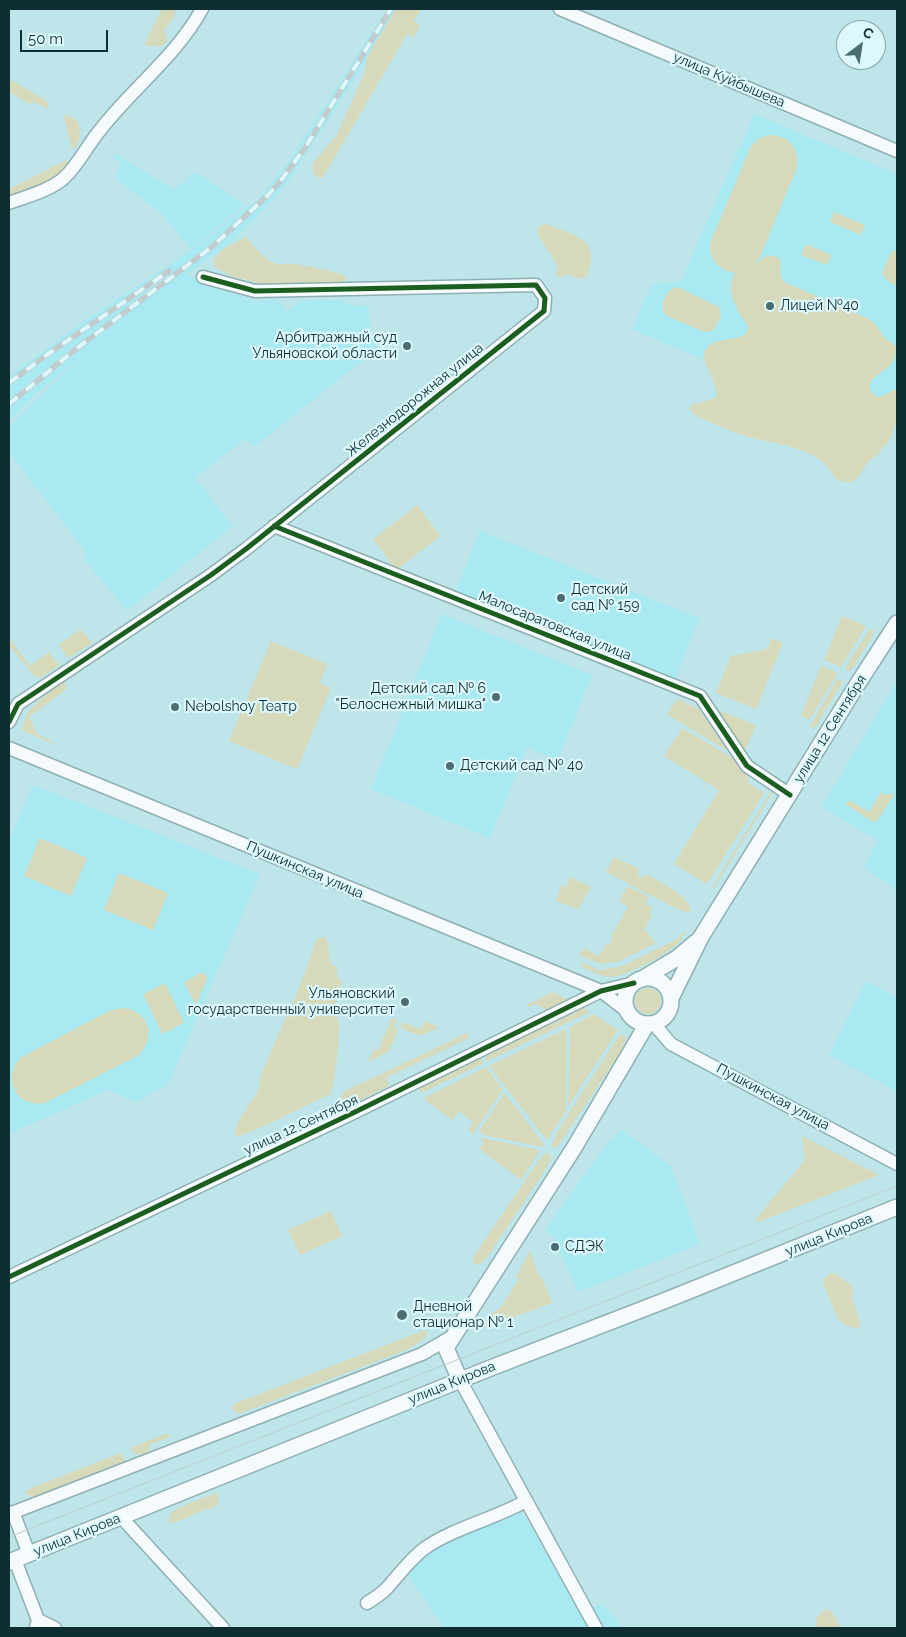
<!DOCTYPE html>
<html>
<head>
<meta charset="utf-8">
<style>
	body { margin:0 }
	#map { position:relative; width:906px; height:1637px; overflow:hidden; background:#bde5ea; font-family:Raleway,sans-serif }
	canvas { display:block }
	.frame { position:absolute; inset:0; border:10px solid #0e2e32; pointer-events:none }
	.north { position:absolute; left:836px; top:20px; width:50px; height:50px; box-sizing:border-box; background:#dcf8fc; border:1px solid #8aa7ab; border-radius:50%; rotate:31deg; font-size:14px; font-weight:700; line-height:20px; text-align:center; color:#0e2e32 }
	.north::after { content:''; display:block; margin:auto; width:18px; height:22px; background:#4b6e72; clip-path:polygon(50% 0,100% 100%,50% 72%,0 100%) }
	.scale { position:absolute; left:20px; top:30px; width:88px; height:22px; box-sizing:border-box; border:2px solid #0e2e32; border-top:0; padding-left:6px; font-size:15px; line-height:18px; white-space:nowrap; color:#0e2e32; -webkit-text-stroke:4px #dcf8fc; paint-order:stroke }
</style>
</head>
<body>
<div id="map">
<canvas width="906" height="1637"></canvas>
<div class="frame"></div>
<div class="north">С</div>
<div class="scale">50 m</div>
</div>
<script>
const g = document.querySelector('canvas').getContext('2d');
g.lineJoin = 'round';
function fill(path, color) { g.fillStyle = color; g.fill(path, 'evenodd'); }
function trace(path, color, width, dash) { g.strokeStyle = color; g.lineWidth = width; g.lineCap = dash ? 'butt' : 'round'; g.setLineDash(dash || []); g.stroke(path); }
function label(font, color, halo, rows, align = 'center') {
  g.font = font + ' Raleway,sans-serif'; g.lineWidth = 4.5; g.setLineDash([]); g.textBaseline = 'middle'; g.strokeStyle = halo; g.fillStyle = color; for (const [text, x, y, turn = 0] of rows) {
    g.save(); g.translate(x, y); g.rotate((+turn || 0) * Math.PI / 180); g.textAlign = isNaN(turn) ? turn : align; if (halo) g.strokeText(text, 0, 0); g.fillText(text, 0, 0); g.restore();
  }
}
const built = new Path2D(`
	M 387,9 L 400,9 L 289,181 L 265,209 L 232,241 L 186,275 L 207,281 L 214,289 L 246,297 L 256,302 L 277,299 L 287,312 L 300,301 L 340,300 L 349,305 L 368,306 L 371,337 L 378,351 L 353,368 L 254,447 L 246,438 L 195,478 L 233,526 L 127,610 L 85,561 L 86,552 L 9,452 L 9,427 L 82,356 L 38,392 L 9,421 L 9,376 L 84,321 L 193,249 L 247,206 L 256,202 L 287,164 Z
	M 754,114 L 897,174 L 897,412 L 708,406 L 724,368 L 632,329 L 652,284 L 681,282 Z
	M 116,154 L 174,190 L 195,172 L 245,205 L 191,249 L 161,213 L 114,177 L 122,164 L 113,157 Z
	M 480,531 L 699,618 L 675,679 L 456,591 Z
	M 442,614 L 592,675 L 558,760 L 527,747 L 490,838 L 371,789 Z
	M 897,681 L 897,892 L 897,890 L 864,867 L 878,841 L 822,807 Z
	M 33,785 L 260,874 L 168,1084 L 135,1102 L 108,1090 L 11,1133 L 9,1128 L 9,841 Z
	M 866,981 L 897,997 L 897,1091 L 829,1055 Z
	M 621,1129 L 671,1166 L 700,1244 L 578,1292 L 554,1237 L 545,1230 L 588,1170 L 612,1138 L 614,1139 Z
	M 520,1509 L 581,1613 L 602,1604 L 615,1618 L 621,1628 L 445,1628 L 405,1571 L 418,1559 L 441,1547 L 440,1544 L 450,1538 L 452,1542 Z`);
const green = new Path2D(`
	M 162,9 L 175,9 C 176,18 169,24 164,30 C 174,47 156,48 144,45 Z
	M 396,9 L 421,9 L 414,21 L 420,26 L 414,37 L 407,34 L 322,179 L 313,174 L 313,163 L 337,135 L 365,72 L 367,57 Z
	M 9,79 L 47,101 L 49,106 L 47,109 L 35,102 L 30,104 L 9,92 Z
	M 66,115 C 84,119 83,136 75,149 L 71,146 L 64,118 Z
	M 768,135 C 788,134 802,150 796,170 L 760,257 L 754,265 L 767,255 L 778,257 C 784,265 777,274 784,282 L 867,318 C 878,325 877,328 884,337 C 887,342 893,341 896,347 C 897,370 876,370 869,385 L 871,392 L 878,397 L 887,394 L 897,388 C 897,410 899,429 884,447 C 879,455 870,459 865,467 C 856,479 855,486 837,480 C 832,474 829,467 823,462 C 804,447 778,444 757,439 C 736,434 717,425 698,417 L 693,414 L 690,409 L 691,405 L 713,399 L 716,396 C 718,380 701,363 704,353 C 711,333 745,345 748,329 C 749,323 743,320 741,316 C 733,302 726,287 735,273 C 719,270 709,260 710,243 L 751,146 L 758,139 Z
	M 66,160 L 68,162 C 64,171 57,176 50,182 L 9,199 L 9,189 Z
	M 834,212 L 865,225 L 861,235 L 830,222 Z
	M 547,224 C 575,236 603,239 586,277 L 579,279 L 568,274 L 560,278 L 556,275 L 557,265 L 538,235 L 537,229 L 541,225 Z
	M 246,237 C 254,246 261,256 272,262 C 279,266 287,263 295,264 C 312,267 330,270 346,276 L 345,281 L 334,287 L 298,282 L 271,286 L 231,276 L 214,266 L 214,259 L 222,250 Z
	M 806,244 L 831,255 L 827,265 L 801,255 Z
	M 897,250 L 897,286 L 887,281 L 882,273 L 891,252 Z
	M 677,287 L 719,307 L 721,316 L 713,331 L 704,332 L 665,315 C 659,306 666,289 677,287 Z
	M 417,505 L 440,536 L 396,570 L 373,539 Z
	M 842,616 L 866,626 L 841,667 L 824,660 Z
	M 81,629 L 92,643 L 68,658 L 59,645 Z
	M 870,629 L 874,630 L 873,635 L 852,669 L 849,671 L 846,670 L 846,666 Z
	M 9,638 L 30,666 L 49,652 L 59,665 L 40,678 L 34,676 L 9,645 Z
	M 772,638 L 783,643 L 756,709 L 716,693 L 731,656 L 767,649 Z
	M 271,641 L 327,664 L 320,683 L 331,688 L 297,769 L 229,741 Z
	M 821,666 L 838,673 L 809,720 L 801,715 Z
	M 839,679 L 843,681 L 841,685 L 816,727 L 810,728 L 811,724 L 836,681 Z
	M 65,681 L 67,689 L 29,717 L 38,735 L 54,742 L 54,744 L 23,731 C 21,709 50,692 65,681 Z
	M 678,699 L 699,709 L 729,752 L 667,714 L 676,701 Z
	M 713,708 L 756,725 L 743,756 Z
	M 682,728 L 738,761 L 747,771 L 748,783 L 764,793 L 707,884 L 674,864 L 719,790 L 664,756 Z
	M 772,790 L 774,791 L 714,888 L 712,887 Z
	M 881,792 L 886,795 L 895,793 L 877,821 L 872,821 L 846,805 L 849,800 L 869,812 Z
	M 40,838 L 87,858 L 71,896 L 24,876 Z
	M 615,857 L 639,869 L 637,874 L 638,876 L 643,878 L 647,874 C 659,882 690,896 691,911 L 686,912 L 679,910 L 606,872 Z
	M 119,873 L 168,893 L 153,930 L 104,910 Z
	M 570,877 L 591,887 L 578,909 L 556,901 L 561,886 L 565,888 Z
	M 628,886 L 649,897 L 645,904 L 652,908 L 649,914 L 652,916 L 644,929 L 656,943 L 619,961 L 601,964 L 579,955 L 584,948 L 599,956 L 607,943 L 609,945 L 613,938 L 611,936 L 628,907 L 619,901 Z
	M 685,931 L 686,932 C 683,937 679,943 674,947 C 666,955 621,978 611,977 C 601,977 590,970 581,967 L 583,963 L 600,970 L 620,967 L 677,939 Z
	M 325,937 C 331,947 327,953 332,965 L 337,966 L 337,976 L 342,982 L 335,1006 L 339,1026 L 338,1050 L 333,1086 L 330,1094 L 267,1125 L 239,1136 L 235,1136 C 235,1120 251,1105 258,1090 C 260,1086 260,1080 261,1075 L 301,983 L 315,944 L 318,938 Z
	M 202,972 L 208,977 L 196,1005 L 184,982 Z
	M 165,983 L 184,1023 L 162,1034 L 143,994 Z
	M635 1001a13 13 0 1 1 26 0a13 13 0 1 1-26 0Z
	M 553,992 L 569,1000 L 547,1011 L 536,1004 L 529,1007 L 527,1005 Z
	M 123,1008 C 150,1011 157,1039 137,1056 L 45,1103 C 16,1108 2,1079 20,1058 L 111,1010 Z
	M 584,1008 L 590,1012 L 487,1061 L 485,1055 Z
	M 594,1014 L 618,1030 L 568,1106 L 570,1027 Z
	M 392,1018 L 397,1019 L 394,1027 L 398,1030 L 389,1051 L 368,1062 L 374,1049 L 378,1050 Z
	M 425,1021 L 439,1027 L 420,1036 L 400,1028 L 402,1022 L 421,1029 Z
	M 566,1029 L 566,1111 L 547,1140 L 489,1066 Z
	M 467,1033 L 469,1038 L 386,1078 L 389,1086 L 348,1106 L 346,1106 C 341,1102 340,1097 343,1092 Z
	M 620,1034 L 625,1036 L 626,1040 L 620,1053 L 562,1140 L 557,1147 L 553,1148 L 551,1146 L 551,1144 L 566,1118 Z
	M 481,1057 L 484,1063 L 421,1093 L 419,1087 Z
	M 486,1067 L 503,1090 L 473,1134 L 468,1130 L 473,1122 L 459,1111 L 452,1120 L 425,1100 L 424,1098 Z
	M 505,1093 L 544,1144 L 542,1147 L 484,1135 L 479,1131 Z
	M 802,1136 L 879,1175 L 758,1222 L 756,1219 L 805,1160 Z
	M 482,1138 L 540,1150 L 521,1180 L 479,1149 L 484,1143 L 481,1140 Z
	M 548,1153 L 550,1154 L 551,1159 L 540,1178 L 486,1259 L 482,1263 L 476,1265 L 473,1263 L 473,1258 L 480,1247 L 535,1166 L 543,1155 Z
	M 331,1211 L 342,1236 L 300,1255 L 288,1230 Z
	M 530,1250 L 537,1273 L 541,1276 L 552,1303 L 479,1330 L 490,1315 L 501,1307 L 519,1279 L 516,1277 Z
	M 831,1273 L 838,1275 L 853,1287 L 852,1298 L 861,1326 L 859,1329 L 845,1325 L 838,1319 L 823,1283 L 824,1278 Z
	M 425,1330 L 428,1332 C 426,1340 416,1344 409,1349 L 241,1413 L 236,1413 L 233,1410 L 232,1406 L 236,1403 Z
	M 168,1433 L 170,1437 L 150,1444 L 149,1454 L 136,1454 L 130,1448 Z
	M 121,1453 L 125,1460 L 124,1463 L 37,1499 L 24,1493 L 31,1488 Z
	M 215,1493 L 218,1495 L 219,1503 C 215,1508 208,1509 201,1511 C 191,1515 181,1522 170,1523 L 168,1522 L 170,1515 L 176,1509 Z
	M 826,1609 L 833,1613 L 841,1628 L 817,1628 L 816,1618 Z`);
const minor = new Path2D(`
	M 560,9 L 897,151
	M 9,203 C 25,197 51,190 64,178 C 79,164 88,144 101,129 C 133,88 177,55 202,9
	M 274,526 L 700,696 L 747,766 L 790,795
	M 9,722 L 18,704 L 211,575 L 246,549 L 544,311 L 545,298 L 536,285 L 255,291 L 203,277
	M 9,748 L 601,991 L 627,1011
	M 654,1024 L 671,1044 L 897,1164
	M 9,1277 L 355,1112 L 601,991 L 634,983
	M 460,1380 L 596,1628
	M 13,1512 L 29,1554
	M 9,1514 L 422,1354 L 453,1336
	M 121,1517 L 223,1628
	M 15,1560 L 38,1620 L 36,1628
	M 367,1603 C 373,1599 380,1595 386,1589 C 399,1575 410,1559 425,1548 C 456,1527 494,1519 526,1501
	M 38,1620 L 55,1628`);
const major = new Path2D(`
	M625 1001a23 23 0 1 1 46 0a23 23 0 1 1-46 0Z
	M 642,979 L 677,958 L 696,942
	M 671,998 L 701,937 L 857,685 L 897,623
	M 460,1380 L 446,1348 L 574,1148 L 647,1024
	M 9,1562 L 488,1369 L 669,1299 L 897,1207`);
const tram = new Path2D(`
	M 9,1537 L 897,1186`);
const rail = new Path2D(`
	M 9,383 L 48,354 L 169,271
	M 9,404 L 76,349 L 213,246 L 267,196 L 279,183 L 305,148 L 391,9`);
const cycleway = new Path2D(`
	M 274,526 L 700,696 L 747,766 L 790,795
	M 9,722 L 18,704 L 211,575 L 246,549 L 544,311 L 545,298 L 536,285 L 255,291 L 203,277
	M 9,1277 L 355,1112 L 601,991 L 634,983`);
const markers = [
	[770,306,5,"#4b6e72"],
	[407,346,5,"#4b6e72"],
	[561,598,5,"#4b6e72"],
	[496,697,5,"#4b6e72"],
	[175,707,5,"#4b6e72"],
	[450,766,5,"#4b6e72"],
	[405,1002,5,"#4b6e72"],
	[555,1247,5,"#4b6e72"],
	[402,1315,6,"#4b6e72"]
];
const streetNames = [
	["улица Куйбышева",729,80,23],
	["Железнодорожная улица",415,400,-39],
	["Малосаратовская улица",555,626,22],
	["улица 12 Сентября",830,729,-58],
	["Пушкинская улица",305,870,23],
	["Пушкинская улица",773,1097,28],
	["улица 12 Сентября",301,1125,-25],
	["улица Кирова",829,1235,-22],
	["улица Кирова",452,1383,-22],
	["улица Кирова",77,1535,-22]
];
const poiNames = [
	["Лицей №40",780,306],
	["Арбитражный суд",397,338,"right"],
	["Ульяновской области",397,354,"right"],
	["Детский",571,590],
	["сад № 159",571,606],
	["Детский сад № 6",486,689,"right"],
	["\"Белоснежный мишка\"",486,705,"right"],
	["Nebolshoy Театр",185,707],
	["Детский сад № 40",460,766],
	["Ульяновский",395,994,"right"],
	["государственный университет",395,1010,"right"],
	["СДЭК",565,1247],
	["Дневной",413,1307],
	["стационар № 1",413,1323]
];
fill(built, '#a8e9f2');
fill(green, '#d6d9ba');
trace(minor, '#8fafb3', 15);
trace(major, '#8fafb3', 18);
trace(minor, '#f5fbfc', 12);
trace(major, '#f5fbfc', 15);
trace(tram, '#c0cccd', 1);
trace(rail, '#c0cccd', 5.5);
trace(rail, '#dcf8fc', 4, [11]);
trace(cycleway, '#1b5e20', 5);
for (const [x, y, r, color] of markers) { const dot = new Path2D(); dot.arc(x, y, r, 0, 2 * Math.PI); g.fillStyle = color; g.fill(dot); trace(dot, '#dcf8fc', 2); }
label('14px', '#0e2e32', '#dcf8fc', streetNames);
label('14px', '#0e2e32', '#dcf8fc', poiNames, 'left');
</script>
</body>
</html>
